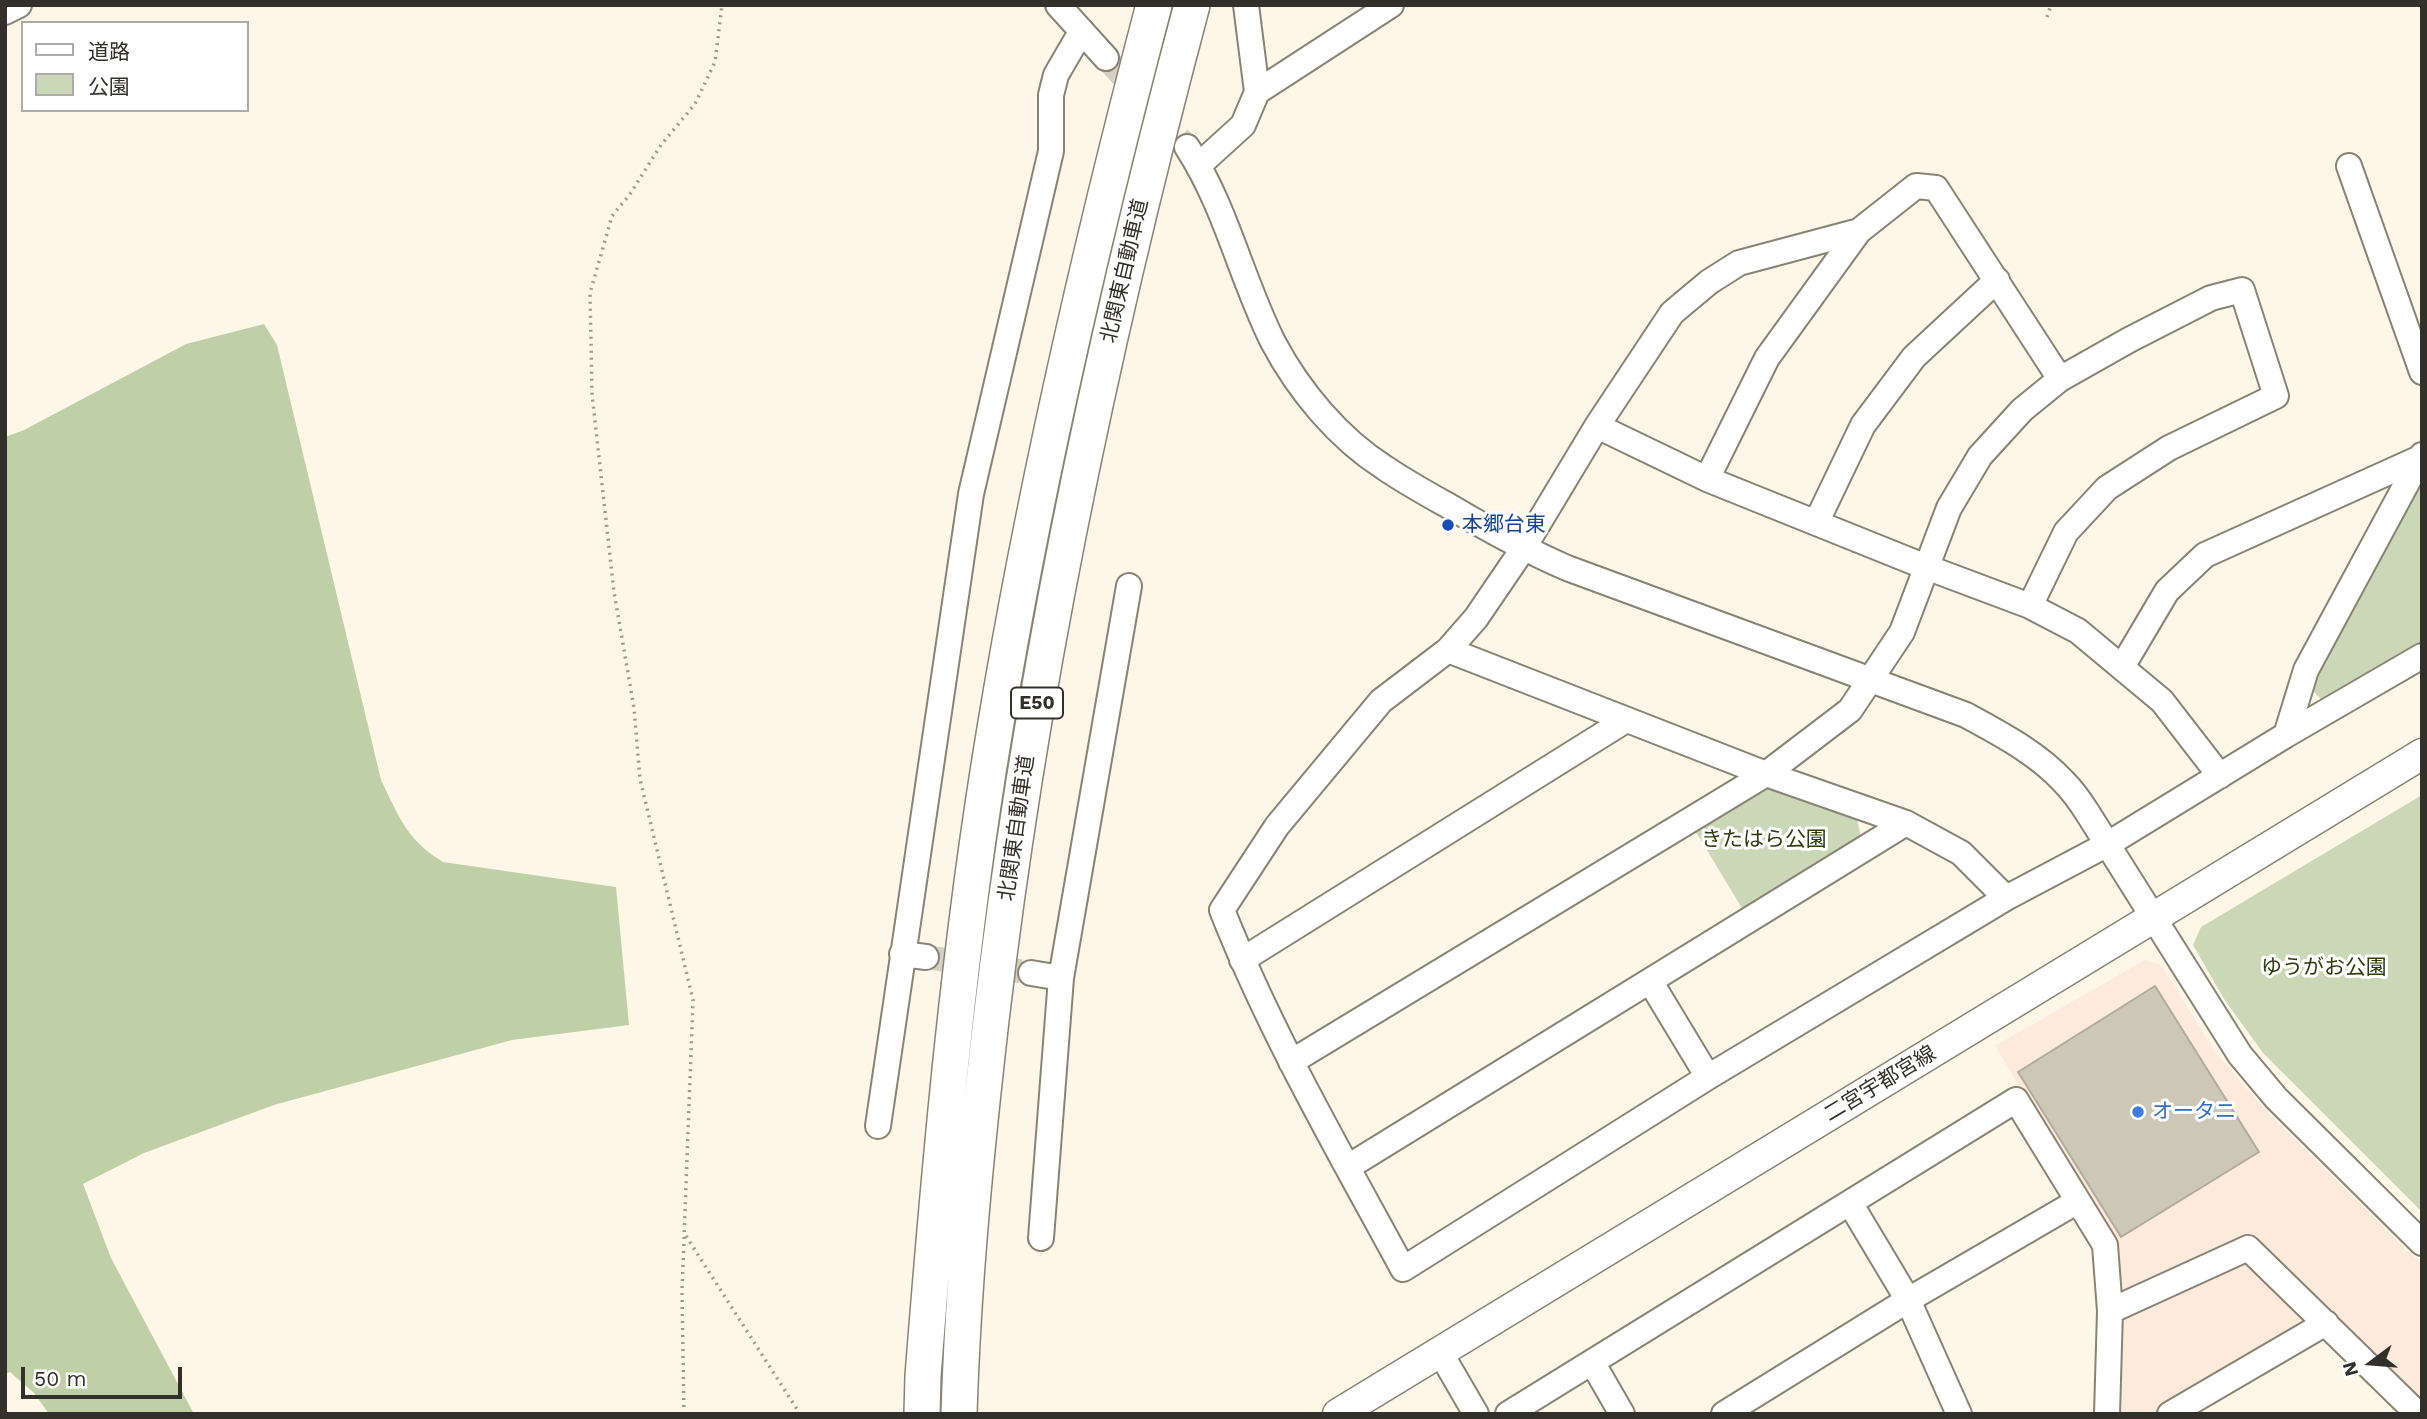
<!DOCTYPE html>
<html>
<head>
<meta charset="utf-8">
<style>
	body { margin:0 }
	#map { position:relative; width:2427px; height:1419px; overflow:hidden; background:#fef7e7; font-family:"Work Sans","Noto Sans JP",sans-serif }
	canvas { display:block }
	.frame { position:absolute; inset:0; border:7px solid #32302a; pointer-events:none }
	.legend { position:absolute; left:21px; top:21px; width:228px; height:91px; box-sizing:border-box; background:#fff; border:2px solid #adacaa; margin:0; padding:9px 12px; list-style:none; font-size:21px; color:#32302a }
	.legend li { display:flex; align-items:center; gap:14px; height:35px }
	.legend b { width:35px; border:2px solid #adacaa }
	.north { position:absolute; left:2336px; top:1328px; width:70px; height:70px; -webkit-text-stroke:5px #fff; paint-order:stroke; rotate:254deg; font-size:19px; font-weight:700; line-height:28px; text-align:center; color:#32302a }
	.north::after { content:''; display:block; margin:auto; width:24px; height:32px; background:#32302a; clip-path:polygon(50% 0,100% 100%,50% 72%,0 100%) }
	.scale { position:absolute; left:21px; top:1367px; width:161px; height:32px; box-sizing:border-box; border:4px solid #32302a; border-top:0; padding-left:9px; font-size:21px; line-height:24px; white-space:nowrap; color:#32302a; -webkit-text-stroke:5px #fff; paint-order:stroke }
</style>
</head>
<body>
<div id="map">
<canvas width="2427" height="1419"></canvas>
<div class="frame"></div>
<ul class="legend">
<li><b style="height:9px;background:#fff"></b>道路</li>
<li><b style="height:19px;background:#cbd8b7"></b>公園</li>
</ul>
<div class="north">N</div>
<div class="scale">50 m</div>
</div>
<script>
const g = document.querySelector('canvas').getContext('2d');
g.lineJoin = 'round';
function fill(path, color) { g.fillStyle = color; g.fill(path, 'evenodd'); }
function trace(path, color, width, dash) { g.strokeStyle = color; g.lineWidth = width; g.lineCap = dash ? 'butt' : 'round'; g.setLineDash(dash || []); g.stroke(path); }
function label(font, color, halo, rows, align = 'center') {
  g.font = font + ' "Work Sans","Noto Sans JP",sans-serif'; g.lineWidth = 6; g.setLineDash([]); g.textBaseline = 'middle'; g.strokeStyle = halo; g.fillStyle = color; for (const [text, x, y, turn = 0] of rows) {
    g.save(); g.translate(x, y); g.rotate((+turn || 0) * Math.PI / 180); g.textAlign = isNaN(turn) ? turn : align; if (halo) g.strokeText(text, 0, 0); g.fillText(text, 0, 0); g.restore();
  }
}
const commercial = new Path2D(`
	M 2145,960 L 2161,965 L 2216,1053 L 2268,1113 L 2422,1265 L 2422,1394 L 2412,1394 L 2329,1309 L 2154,1414 L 2117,1414 L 2115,1242 L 1995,1046 Z`);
const green = new Path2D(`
	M 2422,480 L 2422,643 L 2324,702 L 2311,689 Z
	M 1773,786 L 1857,818 L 1861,838 L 1743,910 L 1693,827 L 1755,788 Z
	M 2422,795 L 2422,1212 L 2263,1053 L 2224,999 L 2193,945 L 2201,927 Z`);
const forest = new Path2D(`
	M 264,324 L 277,345 L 381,780 C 399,817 407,840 443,862 L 616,887 L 629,1025 L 512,1040 L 274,1105 L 144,1153 L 83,1184 L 111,1258 L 194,1414 L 49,1414 L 34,1393 L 10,1372 L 5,1374 L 5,437 L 24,430 L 186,344 Z`);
const building = new Path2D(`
	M 2155,986 L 2259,1152 L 2121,1237 L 2018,1072 Z`);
const minorTunnel = new Path2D(`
	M 1106,58 L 1187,147
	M 926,957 L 1031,973`);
const path = new Path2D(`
	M 2047,17 L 2051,5
	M 686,1236 L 800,1414
	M 684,1414 L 682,1292 L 693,1000 L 640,779 L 634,708 L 614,592 L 592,394 L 590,293 L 612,216 L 630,194 L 661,145 L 695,104 L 715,62 L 722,5`);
const minor = new Path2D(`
	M 1058,5 L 1106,58
	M 5,12 L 19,5
	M 1257,92 L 1391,5
	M 1187,147 C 1226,207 1241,278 1273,342 C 1299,391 1338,438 1385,468 C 1407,483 1431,496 1454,509 C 1491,531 1528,551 1567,568 L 1966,715 C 2000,734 2036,752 2063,781 C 2072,790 2080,801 2087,812 L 2240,1055 L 2276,1098 L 2422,1243
	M 1199,165 L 1243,125 L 1257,92 L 1246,5
	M 2349,166 L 2422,372
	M 1859,231 L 1739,263 L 1709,282 L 1672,313 L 1597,426 L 1523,549 L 1476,618 L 1448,650 L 1381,701 L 1277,826 L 1222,910 C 1271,1034 1339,1151 1403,1269 L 1708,1077 L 2006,898 L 2108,844 L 2286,735 L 2422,656
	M 1597,426 L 1707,479 L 1926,567 L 2030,606 L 2078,631 L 2162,701 L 2220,776
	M 1707,479 L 1767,358 L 1859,231 L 1916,186 L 1936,188 L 2060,379
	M 1816,523 L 1863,425 L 1914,357 L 1997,280
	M 1448,650 L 1766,774 L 1906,823 L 1961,853 L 2006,898
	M 2122,667 L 2167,591 L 2205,555 L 2420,458
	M 2286,735 L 2306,670 L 2422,455
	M 902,954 L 926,957
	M 1242,960 L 1626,720
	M 1031,973 L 1061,978
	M 1650,981 L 1708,1077
	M 1291,1062 L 1766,774 L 1850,710 L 1902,632 L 1949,508 L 1980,456 L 2022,410 L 2060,379 L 2129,340 L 2211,298 L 2242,290 L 2276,396 L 2169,448 L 2107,488 L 2066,532 L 2030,606
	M 878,1126 L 971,494 L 1051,151 L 1051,95 L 1056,75 L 1081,32
	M 1348,1167 L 1906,823
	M 1850,1203 L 1908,1300 L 1959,1414
	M 1041,1238 L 1061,978 L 1129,586
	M 2110,1311 L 2248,1248 L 2418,1414
	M 1440,1352 L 1476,1414
	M 1592,1362 L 1622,1414
	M 1508,1414 L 2016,1100 L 2105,1245 L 2110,1311 L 2107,1414
	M 1724,1414 L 1908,1300 L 2078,1201
	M 2170,1414 L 2326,1323`);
const major = new Path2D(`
	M 1338,1414 L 2422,754`);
const highway = new Path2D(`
	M 922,1414 L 923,1376 C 940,1160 959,944 995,729 C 1035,486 1091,244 1154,5
	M 959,1414 C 963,1282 976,1151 991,1020 C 1031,677 1103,338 1192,5`);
const markers = [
	[1448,525,7,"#1a4fb4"],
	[2138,1112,7,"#3f7fe0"]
];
const shields = [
	[1037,703,52]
];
const shieldNames = [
	["E50",1037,703]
];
const streetNames = [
	["北関東自動車道",1125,271,-77],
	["北関東自動車道",1017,828,-82],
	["二宮宇都宮線",1880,1084,-31]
];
const transitNames = [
	["本郷台東",1462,525]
];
const parkNames = [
	["きたはら公園",1764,840],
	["ゆうがお公園",2324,968]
];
const shopNames = [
	["オータニ",2152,1112]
];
fill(commercial, '#fdeada');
fill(green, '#cbd8b7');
fill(forest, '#c0d0a6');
fill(building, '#cdc7b7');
trace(building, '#b1ab9b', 2);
trace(minorTunnel, '#d5cfc1', 24, [24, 12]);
trace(minor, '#898374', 28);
trace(major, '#898374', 33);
trace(highway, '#898374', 38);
trace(path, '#9e9a8e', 3.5, [2, 5]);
trace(minor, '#fff', 24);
trace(major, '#fff', 30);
trace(highway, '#fff', 35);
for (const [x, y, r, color] of markers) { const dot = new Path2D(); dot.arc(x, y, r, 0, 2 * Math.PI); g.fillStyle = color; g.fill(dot); trace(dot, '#fff', 2.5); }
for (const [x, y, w] of shields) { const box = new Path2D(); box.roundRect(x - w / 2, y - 15.5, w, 31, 5); g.fillStyle = '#fff'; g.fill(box); trace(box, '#32302a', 2); }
label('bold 19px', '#32302a', null, shieldNames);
label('21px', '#32302a', '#fff', streetNames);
label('21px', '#164399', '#fff', transitNames, 'left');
label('21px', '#2e3c0d', '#fff', parkNames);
label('21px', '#366cbe', '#fff', shopNames, 'left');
</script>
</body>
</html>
